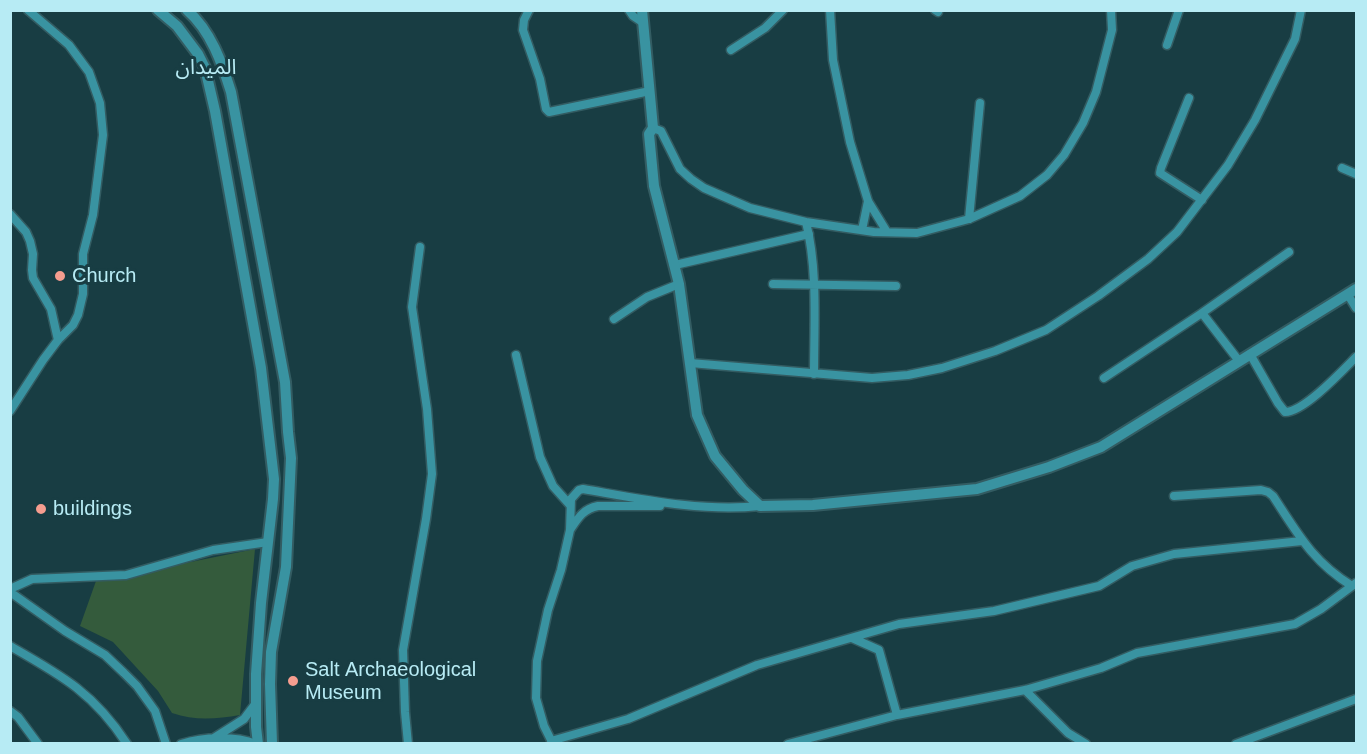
<!DOCTYPE html>
<html>
<head>
<meta charset="utf-8">
<style>
	body { margin:0 }
	#map { position:relative; width:1367px; height:754px; overflow:hidden; background:#183d43; font-family:Helvetica,sans-serif }
	canvas { display:block }
	.frame { position:absolute; inset:0; border:12px solid #b7ebf4; pointer-events:none }
</style>
</head>
<body>
<div id="map">
<canvas width="1367" height="754"></canvas>
<div class="frame"></div>
</div>
<script>
const g = document.querySelector('canvas').getContext('2d');
g.lineJoin = 'round';
function fill(path, color) { g.fillStyle = color; g.fill(path, 'evenodd'); }
function trace(path, color, width, dash) { g.strokeStyle = color; g.lineWidth = width; g.lineCap = dash ? 'butt' : 'round'; g.setLineDash(dash || []); g.stroke(path); }
function label(font, color, halo, rows, align = 'center') {
  g.font = font + ' Helvetica,"Noto Sans Arabic",sans-serif'; g.lineWidth = 6; g.setLineDash([]); g.textBaseline = 'middle'; g.strokeStyle = halo; g.fillStyle = color; for (const [text, x, y, turn = 0] of rows) {
    g.save(); g.translate(x, y); g.rotate((+turn || 0) * Math.PI / 180); g.textAlign = isNaN(turn) ? turn : align; if (halo) g.strokeText(text, 0, 0); g.fillText(text, 0, 0); g.restore();
  }
}
const green = new Path2D(`
	M 255,549 L 240,715 C 216,719 195,721 172,713 L 158,691 L 113,642 L 80,626 L 96,581 Z`);
const minor = new Path2D(`
	M 529,10 L 524,20 L 523,30 L 540,79 L 546,109 L 549,112 L 650,91
	M 629,10 L 633,16 L 642,22
	M 830,10 L 833,60 L 850,142 L 868,201 L 887,232
	M 935,10 L 938,12
	M 1167,45 L 1179,10
	M 731,50 L 765,28 L 783,10
	M 1189,98 L 1161,168 L 1160,173 L 1202,200
	M 653,128 L 661,131 L 680,169 L 691,179 L 704,188 L 750,208 L 806,222 L 874,232 L 917,233 L 969,219 L 1020,196 L 1047,175 L 1064,155 L 1083,123 L 1096,92 L 1112,30 L 1111,10
	M 1342,168 L 1356,174
	M 10,214 L 26,232 L 30,241 L 33,254 L 32,270 L 33,278 L 51,309 L 58,340
	M 969,219 L 980,103
	M 806,222 C 818,270 814,324 814,374
	M 862,230 L 868,201
	M 675,265 L 809,234
	M 773,284 L 896,286
	M 1348,295 L 1356,308
	M 1202,313 L 1239,361
	M 614,319 L 647,297 L 679,284
	M 1250,354 L 1278,403 L 1285,412 C 1304,412 1342,371 1356,357
	M 516,355 L 540,457 L 553,486 L 570,505
	M 690,363 L 872,378 L 908,375 L 942,368 L 995,351 L 1046,330 L 1098,296 L 1148,259 L 1177,232 L 1228,165 L 1255,120 L 1295,39 L 1301,10
	M 1104,378 L 1202,313 L 1289,252
	M 10,411 L 43,360 L 58,340 L 73,325 L 78,315 L 83,294 L 83,254 L 93,215 L 103,135 L 100,103 L 89,72 L 69,45 L 28,10
	M 1174,496 L 1261,490 L 1268,492 L 1273,496 C 1298,534 1312,561 1352,586
	M 570,530 C 578,518 583,509 598,506 L 660,506
	M 10,589 L 32,579 L 126,575 L 213,550 L 268,542
	M 10,592 L 65,631 L 105,655 L 124,673 L 137,686 L 155,711 L 166,744
	M 852,638 L 879,650 L 897,715
	M 10,646 C 61,675 94,693 127,744
	M 1025,690 L 1068,733 L 1086,744
	M 10,711 L 18,717 L 38,744
	M 214,738 L 244,719 L 256,703
	M 551,741 L 628,719 L 757,665 L 899,624 L 994,611 L 1099,586 L 1132,566 L 1174,554 L 1302,541
	M 181,744 C 204,737 233,735 256,744
	M 408,744 L 405,712 L 403,650 L 426,519 L 432,474 L 427,409 L 412,307 L 420,247
	M 553,744 L 544,726 L 536,698 L 537,661 L 548,610 L 561,570 L 570,530 L 571,499 L 579,490 L 583,489 C 641,499 701,512 760,506
	M 788,744 L 897,715 L 1025,690 L 1101,668 L 1137,653 L 1295,624 L 1321,609 L 1356,583
	M 1236,744 L 1356,699`);
const tertiary = new Path2D(`
	M 642,10 L 653,128 L 649,134 L 654,186 L 679,284 L 697,415 L 715,456 L 743,490 L 760,506 L 813,505 L 977,489 L 1049,467 L 1101,447 L 1356,289`);
const secondary = new Path2D(`
	M 158,10 L 177,26 L 198,54 L 205,68 L 215,111 L 261,368 L 274,479 L 273,499 L 261,603 L 256,674 L 256,727 L 258,744
	M 187,10 C 211,31 222,63 231,92 L 285,382 L 288,432 L 291,458 L 286,567 L 271,652 L 270,684 L 272,744`);
const markers = [
	[60,276,6,"#f59d8f"],
	[41,509,6,"#f59d8f"],
	[293,681,6,"#f59d8f"]
];
const poiNames = [
	["Church",72,276],
	["buildings",53,509],
	["Salt Archaeological",305,670],
	["Museum",305,693]
];
const neighbourhoodNames = [
	["الميدان",206,68]
];
fill(green, '#345b3c');
trace(minor, '#335c62', 11);
trace(tertiary, '#335c62', 14);
trace(secondary, '#335c62', 14);
trace(minor, '#3993a1', 8);
trace(tertiary, '#3993a1', 10);
trace(secondary, '#3993a1', 10);
for (const [x, y, r, color] of markers) { const dot = new Path2D(); dot.arc(x, y, r, 0, 2 * Math.PI); g.fillStyle = color; g.fill(dot); trace(dot, '#183d43', 2); }
label('20px', '#b7ebf4', '#183d43', poiNames, 'left');
label('21px', '#b7ebf4', '#183d43', neighbourhoodNames);
</script>
</body>
</html>
